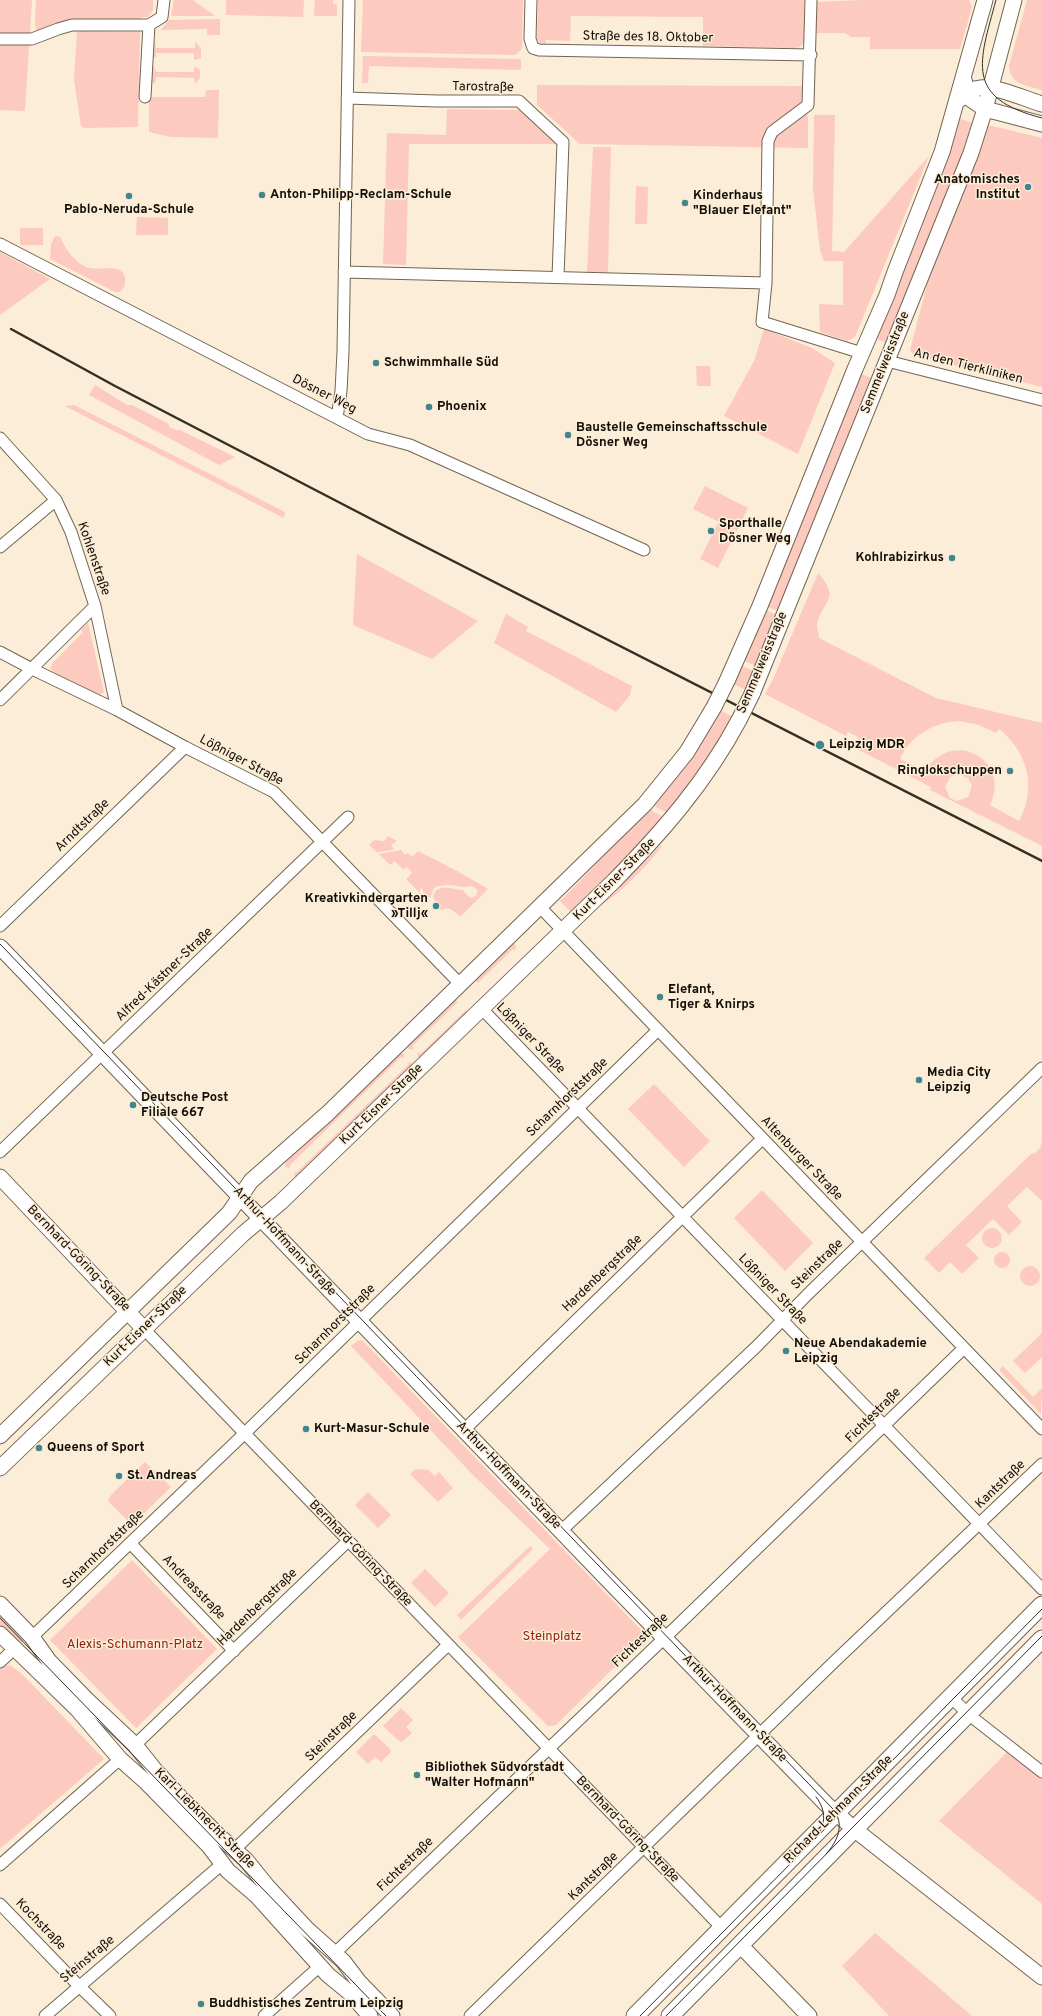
<!DOCTYPE html>
<html>
<head>
<meta charset="utf-8">
<style>
	body { margin:0 }
	canvas { display:block; background:#fbedd7 }
</style>
</head>
<body>
<canvas width="1042" height="2016"></canvas>
<script>
const g = document.querySelector('canvas').getContext('2d');
g.lineJoin = 'round';
function fill(path, color) { g.fillStyle = color; g.fill(path, 'evenodd'); }
function trace(path, color, width, dash) { g.strokeStyle = color; g.lineWidth = width; g.lineCap = dash ? 'butt' : 'round'; g.setLineDash(dash || []); g.stroke(path); }
function label(font, color, halo, rows, align = 'center') {
  g.font = font + ' Overpass,sans-serif'; g.lineWidth = 3; g.setLineDash([]); g.textBaseline = 'middle'; g.strokeStyle = halo; g.fillStyle = color; for (const [text, x, y, turn = 0] of rows) {
    g.save(); g.translate(x, y); g.rotate((+turn || 0) * Math.PI / 180); g.textAlign = isNaN(turn) ? turn : align; if (halo) g.strokeText(text, 0, 0); g.fillText(text, 0, 0); g.restore();
  }
}
const green = new Path2D(`
	M 0,0 L 32,0 L 25,111 L 0,110 Z
	M 36,0 L 153,0 L 153,10 L 148,17 L 141,17 L 141,21 L 37,32 L 35,25 Z
	M 174,0 L 193,0 L 215,16 L 171,16 Z
	M 226,0 L 304,0 L 303,17 L 226,15 Z
	M 315,0 L 333,0 L 333,4 L 337,4 L 337,16 L 314,16 Z
	M 363,0 L 523,0 L 522,49 L 515,55 L 361,52 Z
	M 538,0 L 805,0 L 804,42 L 800,47 L 795,48 L 703,46 L 703,17 L 571,16 L 570,41 L 546,40 L 546,44 L 540,43 L 537,39 Z
	M 864,0 L 969,0 L 972,7 L 960,49 L 870,49 L 870,37 L 851,37 L 845,33 L 815,33 L 816,2 Z
	M 1027,0 L 1042,0 L 1042,90 C 1026,85 1011,86 1009,66 Z
	M 220,19 L 220,35 L 207,35 L 207,29 L 161,30 L 169,20 Z
	M 77,31 L 140,32 L 138,127 L 84,128 L 81,126 L 74,80 Z
	M 154,38 L 156,48 L 195,48 L 195,42 L 201,48 L 201,58 L 194,60 L 194,53 L 156,53 L 156,58 L 151,56 L 152,41 Z
	M 363,56 L 521,59 L 521,70 L 369,66 L 368,83 L 362,83 Z
	M 154,66 L 156,72 L 194,72 L 194,67 L 196,67 L 200,70 L 200,78 L 195,84 L 194,78 L 156,77 L 155,84 L 150,82 L 151,68 Z
	M 537,85 L 803,86 L 802,99 L 808,118 L 808,148 L 580,144 L 537,105 Z
	M 206,90 L 219,90 L 218,138 L 171,137 L 149,132 L 149,97 L 205,97 Z
	M 447,109 L 523,110 L 558,144 L 409,144 L 406,265 L 383,264 L 387,133 L 446,135 Z
	M 814,115 L 835,115 L 832,251 L 844,252 L 929,156 L 855,337 L 847,341 L 820,332 L 819,304 L 843,305 L 843,261 L 824,261 L 820,250 L 813,190 Z
	M 958,118 L 975,124 L 889,344 L 877,339 L 892,301 Z
	M 988,125 L 1042,138 L 1042,387 L 914,355 L 910,350 L 929,277 Z
	M 593,147 L 611,147 L 608,274 L 587,272 Z
	M 636,186 L 648,187 L 647,224 L 635,224 Z
	M 137,217 L 168,218 L 168,235 L 136,235 Z
	M 20,228 L 43,228 L 43,245 L 20,245 Z
	M 55,236 L 60,237 C 66,249 73,261 86,267 C 97,272 123,262 125,278 C 126,284 124,288 120,292 L 115,292 L 50,259 L 51,244 Z
	M 0,252 L 50,279 L 0,315 Z
	M 764,329 L 812,348 L 835,363 L 798,454 L 724,416 L 754,361 Z
	M 696,366 L 710,366 L 711,386 L 697,386 Z
	M 859,373 L 874,379 L 781,612 L 765,606 Z
	M 95,385 L 127,405 L 132,405 L 169,424 L 169,427 L 176,430 L 180,430 L 235,457 L 219,465 L 89,395 Z
	M 74,405 L 285,512 L 284,518 L 65,406 Z
	M 705,486 L 748,508 L 737,531 L 693,509 Z
	M 718,523 L 736,532 L 718,568 L 700,559 Z
	M 357,554 L 478,621 L 432,659 L 353,625 Z
	M 818,573 C 842,600 822,600 817,625 C 817,629 819,634 819,638 L 936,698 L 1042,723 L 1042,846 L 930,790 L 931,787 L 853,747 L 858,737 L 848,732 L 846,736 L 765,694 L 774,677 ZM 960,721 L 979,725 L 996,733 L 999,729 C 1028,752 1037,788 1019,821 L 990,805 C 1012,760 952,727 925,771 L 900,759 C 911,735 934,722 960,721 ZM 957,774 L 968,778 L 972,786 L 968,797 L 957,801 L 950,798 L 945,787 L 950,777 Z
	M 764,609 L 779,616 L 758,667 L 742,660 Z
	M 506,614 L 528,627 L 526,631 L 632,686 L 630,695 L 616,712 L 494,643 Z
	M 88,623 L 104,692 L 100,695 L 53,672 L 50,668 L 53,663 L 83,632 L 81,630 Z
	M 740,665 L 756,672 L 747,691 L 732,683 Z
	M 718,709 L 735,718 L 671,815 L 652,805 Z
	M 648,809 L 668,819 L 574,915 L 560,901 C 591,871 618,839 648,809 Z
	M 388,836 L 397,841 L 391,845 L 394,850 L 377,852 L 369,845 L 374,840 L 384,841 Z
	M 661,845 L 662,846 C 651,862 615,899 598,907 Z
	M 401,850 L 405,855 L 408,853 L 412,857 L 418,851 L 457,871 L 488,889 L 460,917 C 454,910 449,906 440,910 L 433,897 C 437,882 452,890 463,890 L 467,895 L 471,898 L 476,896 L 478,890 L 472,886 C 458,889 448,881 434,888 L 430,898 L 424,893 L 421,887 L 420,893 L 406,879 L 412,873 L 407,867 L 403,869 L 395,861 L 390,865 L 379,854 Z
	M 513,942 L 516,946 L 515,951 L 513,949 L 478,983 L 473,979 Z
	M 453,998 L 458,1002 L 412,1046 L 414,1048 L 410,1050 L 406,1046 Z
	M 466,1010 L 470,1014 L 420,1059 L 418,1057 L 418,1052 L 420,1054 Z
	M 399,1052 L 404,1054 L 404,1058 L 401,1057 L 290,1165 L 290,1168 L 285,1167 L 286,1160 Z
	M 407,1062 L 415,1064 L 296,1179 L 295,1178 L 294,1173 L 297,1172 L 409,1064 Z
	M 654,1084 L 710,1141 L 684,1167 L 628,1109 Z
	M 1042,1144 L 1042,1201 L 1027,1187 L 1007,1206 L 1022,1222 L 1009,1235 L 993,1219 L 966,1245 L 979,1258 L 962,1274 L 950,1262 L 939,1273 L 924,1258 L 1032,1153 L 1034,1154 L 1041,1147 L 1040,1145 Z
	M 762,1190 L 813,1243 L 785,1271 L 734,1218 Z
	M982 1238a10 10 0 1 1 20 0a10 10 0 1 1-20 0Z
	M994 1260a8 8 0 1 1 16 0a8 8 0 1 1-16 0Z
	M1020 1276a10 10 0 1 1 20 0a10 10 0 1 1-20 0Z
	M 1042,1333 L 1042,1357 L 1025,1373 L 1013,1361 Z
	M 362,1340 L 644,1633 L 644,1638 L 556,1725 L 548,1726 L 458,1637 L 550,1549 L 472,1474 L 351,1346 L 357,1341 Z
	M 1003,1366 L 1033,1397 L 1042,1388 L 1041,1414 L 999,1370 Z
	M 145,1462 L 171,1487 L 132,1525 L 108,1501 L 111,1495 Z
	M 416,1469 L 428,1470 L 435,1476 L 439,1472 L 453,1488 L 438,1502 L 410,1474 Z
	M 368,1492 L 391,1515 L 378,1528 L 355,1505 Z
	M 530,1546 L 533,1549 L 461,1620 L 457,1615 Z
	M 132,1560 L 217,1649 L 136,1728 L 50,1640 Z
	M 425,1569 L 449,1593 L 435,1607 L 411,1583 Z
	M 0,1616 L 23,1640 L 18,1645 L 0,1626 Z
	M 10,1665 L 22,1674 L 104,1759 L 0,1849 L 0,1667 Z
	M 401,1708 L 413,1720 L 406,1727 L 412,1733 L 402,1742 L 398,1740 L 383,1726 Z
	M 374,1734 L 390,1749 L 391,1752 L 381,1762 L 375,1757 L 368,1764 L 356,1752 Z
	M 1009,1750 L 1042,1775 L 1042,1904 L 939,1821 Z
	M 875,1933 L 972,2016 L 889,2016 L 842,1966 Z`);
const street = new Path2D(`
	M 531,0 L 530,39 L 533,48 L 539,50 L 811,55
	M 811,0 L 808,105 L 772,132 L 768,141 L 766,283 L 762,322 L 862,353
	M 0,39 L 32,39 L 58,29 L 72,25 L 149,25 L 162,17 L 164,0
	M 145,97 L 149,25
	M 347,98 L 437,101 L 519,101 L 563,142 L 558,277
	M 0,244 L 368,434 L 410,445 L 644,550
	M 344,272 L 766,283
	M 887,361 L 1042,400
	M 337,418 L 341,391 L 343,352 L 349,0
	M 0,438 L 56,500 L 71,532 L 95,606 L 117,710
	M 0,547 L 56,500
	M 0,652 L 32,669 L 117,710 L 185,747 L 274,792 L 461,985
	M 0,700 L 95,606
	M 540,907 L 1042,1429
	M 0,926 L 185,747
	M 482,1009 L 1042,1589
	M 0,1152 L 348,817
	M 144,1329 L 722,1928
	M 464,1430 L 762,1139
	M 561,1531 L 756,1347 L 810,1292 L 1042,1068
	M 131,1544 L 234,1651
	M 32,1637 L 245,1433 L 658,1030
	M 0,1662 L 14,1649
	M 951,1697 L 968,1714 L 1042,1772
	M 135,1745 L 348,1541
	M 235,1849 L 448,1645
	M 0,1865 L 120,1759
	M 0,1904 L 79,1986 L 110,2016
	M 335,1953 L 678,1625 L 964,1348
	M 45,2016 L 222,1864
	M 264,2016 L 320,1966
	M 470,2016 L 835,1661 L 1042,1464`);
const secondary = new Path2D(`
	M 964,80 L 969,98 L 985,109 L 1042,124
	M 959,100 C 964,95 972,88 980,88 C 998,86 1025,99 1042,104
	M 727,681 L 760,606 L 855,369 L 887,295 L 895,272 L 942,152 L 985,0
	M 752,694 L 971,153 L 985,109 L 1014,0
	M 0,947 L 608,1580 L 826,1804 L 854,1829 L 1042,1977
	M 0,1177 L 144,1329
	M 0,1436 L 229,1213 L 251,1181 L 327,1114 L 645,804 L 687,752 L 714,707
	M 0,1468 L 243,1234 L 281,1202 L 614,881 C 662,832 706,782 739,720
	M 0,1604 L 32,1637 L 49,1661 L 87,1700 L 135,1745 L 154,1769 L 181,1798 L 218,1835 L 246,1860 L 267,1886 L 307,1929 L 343,1961 L 359,1982 L 392,2016
	M 0,1634 L 78,1710 L 120,1759 L 146,1782 L 209,1846 L 228,1871 L 257,1896 L 328,1975 L 350,1993 L 370,2016
	M 740,1945 L 809,2016`);
const primary = new Path2D(`
	M 635,2016 L 1042,1605
	M 670,2016 L 1042,1639`);
const tram = new Path2D(`
	M 996,0 C 979,63 964,98 1042,118
	M 0,944 L 833,1809 C 845,1824 838,1841 826,1854
	M 0,1618 L 386,2016
	M 814,1840 C 826,1826 827,1811 816,1797
	M 640,2016 L 1042,1609
	M 666,2016 L 1042,1636`);
const rail = new Path2D(`
	M 11,329 L 115,386 L 402,535 L 1042,861`);
const secondaryBridge = new Path2D(`
	M 714,707 L 727,681
	M 739,720 L 752,694`);
const markers = [
	[1028,187,4,"#3f878c"],
	[262,195,4,"#3f878c"],
	[129,196,4,"#3f878c"],
	[685,203,4,"#3f878c"],
	[376,363,4,"#3f878c"],
	[429,407,4,"#3f878c"],
	[568,435,4,"#3f878c"],
	[711,531,4,"#3f878c"],
	[952,558,4,"#3f878c"],
	[820,745,5,"#3f878c"],
	[1010,771,4,"#3f878c"],
	[436,906,4,"#3f878c"],
	[660,997,4,"#3f878c"],
	[919,1080,4,"#3f878c"],
	[133,1105,4,"#3f878c"],
	[786,1351,4,"#3f878c"],
	[306,1429,4,"#3f878c"],
	[39,1448,4,"#3f878c"],
	[119,1476,4,"#3f878c"],
	[417,1775,4,"#3f878c"],
	[201,2004,4,"#3f878c"]
];
const streetNames = [
	["Straße des 18. Oktober",648,38,1],
	["Tarostraße",483,88,1],
	["Semmelweisstraße",886,363,-68],
	["An den Tierkliniken",968,367,14],
	["Dösner Weg",324,395,27],
	["Kohlenstraße",93,559,71],
	["Semmelweisstraße",763,663,-67],
	["Lößniger Straße",241,761,28],
	["Arndtstraße",83,826,-44],
	["Kurt-Eisner-Straße",615,880,-45],
	["Alfred-Kästner-Straße",165,975,-44],
	["Lößniger Straße",530,1039,46],
	["Scharnhorststraße",568,1098,-44],
	["Kurt-Eisner-Straße",382,1105,-44],
	["Altenburger Straße",801,1159,46],
	["Arthur-Hoffmann-Straße",284,1242,47],
	["Bernhard-Göring-Straße",78,1259,46],
	["Steinstraße",818,1265,-44],
	["Hardenbergstraße",603,1274,-44],
	["Lößniger Straße",772,1290,46],
	["Scharnhorststraße",336,1325,-45],
	["Kurt-Eisner-Straße",146,1327,-44],
	["Fichtestraße",874,1416,-45],
	["Arthur-Hoffmann-Straße",508,1476,46],
	["Kantstraße",1001,1485,-44],
	["Scharnhorststraße",104,1550,-44],
	["Bernhard-Göring-Straße",360,1554,46],
	["Andreasstraße",193,1588,46],
	["Hardenbergstraße",258,1608,-44],
	["Fichtestraße",641,1641,-44],
	["Arthur-Hoffmann-Straße",734,1709,46],
	["Steinstraße",332,1737,-44],
	["Richard-Lehmann-Straße",839,1810,-45],
	["Karl-Liebknecht-Straße",204,1819,45],
	["Bernhard-Göring-Straße",627,1830,46],
	["Fichtestraße",406,1865,-44],
	["Kantstraße",594,1877,-44],
	["Kochstraße",40,1925,46],
	["Steinstraße",88,1960,-40]
];
const poiNames = [
	["Anatomisches",1020,180,"right"],
	["Institut",1020,195,"right"],
	["Anton-Philipp-Reclam-Schule",270,195],
	["Kinderhaus",693,196],
	["\"Blauer Elefant\"",693,211],
	["Pablo-Neruda-Schule",129,210,"center"],
	["Schwimmhalle Süd",384,363],
	["Phoenix",437,407],
	["Baustelle Gemeinschaftsschule",576,428],
	["Dösner Weg",576,443],
	["Sporthalle",719,524],
	["Dösner Weg",719,539],
	["Kohlrabizirkus",944,558,"right"],
	["Leipzig MDR",829,745],
	["Ringlokschuppen",1002,771,"right"],
	["Kreativkindergarten",428,899,"right"],
	["»Tillj«",428,914,"right"],
	["Elefant,",668,990],
	["Tiger & Knirps",668,1005],
	["Media City",927,1073],
	["Leipzig",927,1088],
	["Deutsche Post",141,1098],
	["Filiale 667",141,1113],
	["Neue Abendakademie",794,1344],
	["Leipzig",794,1359],
	["Kurt-Masur-Schule",314,1429],
	["Queens of Sport",47,1448],
	["St. Andreas",127,1476],
	["Bibliothek Südvorstadt",425,1768],
	["\"Walter Hofmann\"",425,1783],
	["Buddhistisches Zentrum Leipzig",209,2004]
];
const parkNames = [
	["Steinplatz",552,1637],
	["Alexis-Schumann-Platz",135,1645]
];
fill(green, '#fdcac0');
trace(street, '#716552', 13);
trace(secondary, '#716552', 17);
trace(primary, '#716552', 19);
trace(street, '#fff', 11);
trace(secondary, '#fff', 15);
trace(primary, '#fff', 17);
trace(tram, '#342f25', 1);
trace(rail, '#342f25', 2.5);
trace(secondaryBridge, '#716552', 17, []);
trace(secondaryBridge, '#fff', 15);
for (const [x, y, r, color] of markers) { const dot = new Path2D(); dot.arc(x, y, r, 0, 2 * Math.PI); g.fillStyle = color; g.fill(dot); trace(dot, '#fbedd7', 1.5); }
label('13px', '#110d06', '#fbedd7', streetNames);
label('bold 13px', '#110d06', '#fbedd7', poiNames, 'left');
label('13px', '#932213', '#fbedd7', parkNames);
</script>
</body>
</html>
